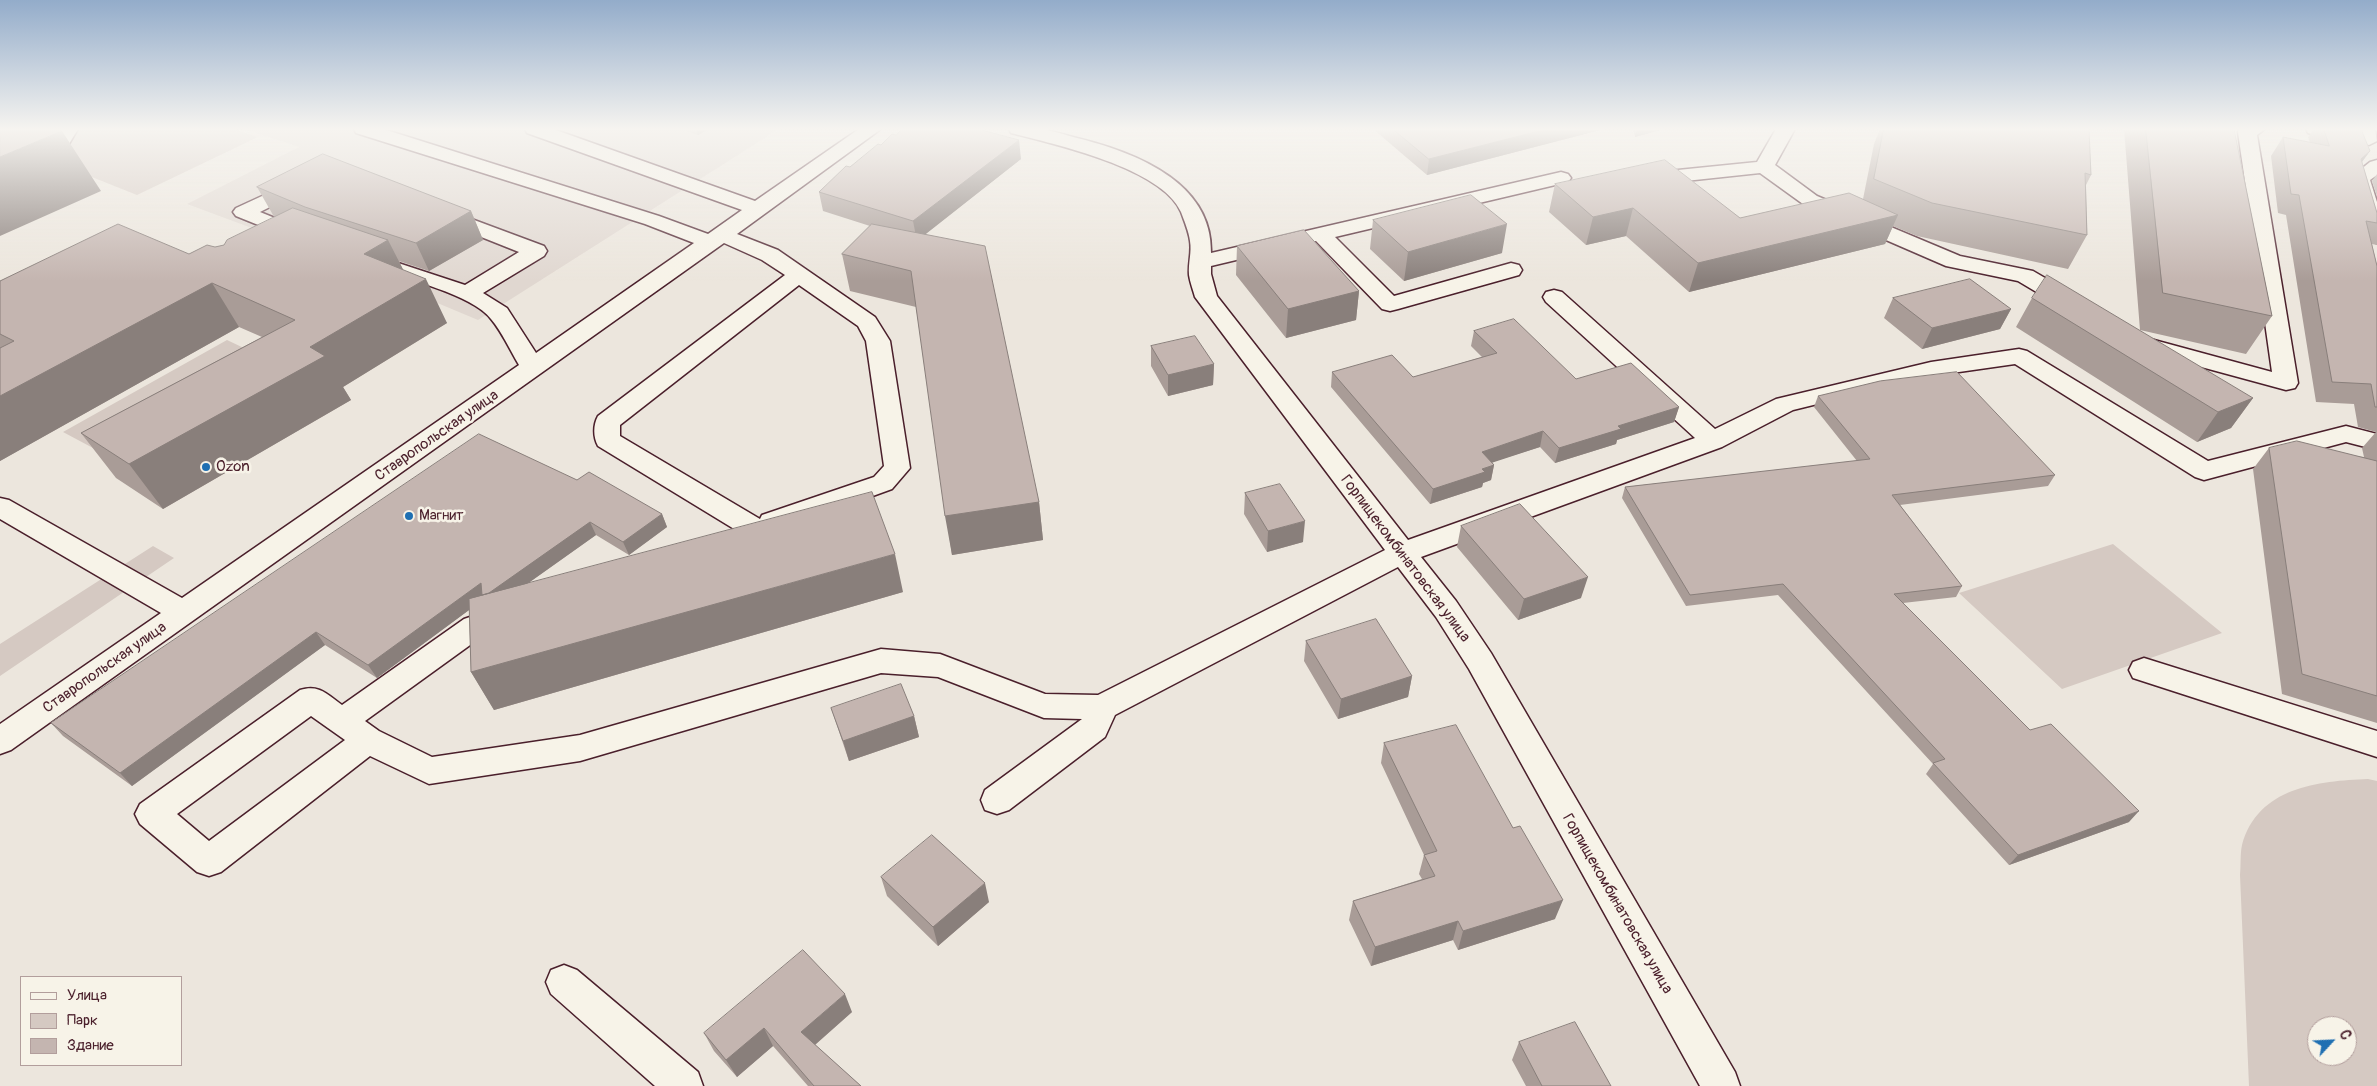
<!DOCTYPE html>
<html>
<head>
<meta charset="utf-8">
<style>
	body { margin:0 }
	#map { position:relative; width:2377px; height:1086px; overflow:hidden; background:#ece6dd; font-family:Pangolin,sans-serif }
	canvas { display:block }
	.legend { position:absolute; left:20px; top:976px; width:162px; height:90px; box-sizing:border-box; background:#f7f3e8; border:1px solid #b29e9c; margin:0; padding:6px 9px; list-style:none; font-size:15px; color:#4a1f2b }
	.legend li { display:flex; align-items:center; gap:10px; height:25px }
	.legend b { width:25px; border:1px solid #b29e9c }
	.north { position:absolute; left:2307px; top:1016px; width:50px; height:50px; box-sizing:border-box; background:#f7f3e8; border:1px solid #b29e9c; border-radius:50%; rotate:65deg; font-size:14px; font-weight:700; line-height:20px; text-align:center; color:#4a1f2b }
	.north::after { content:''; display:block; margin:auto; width:18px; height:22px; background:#1f6fb2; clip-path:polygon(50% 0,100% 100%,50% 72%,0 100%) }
</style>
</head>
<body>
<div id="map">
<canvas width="2377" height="1086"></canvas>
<ul class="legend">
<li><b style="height:6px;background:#f7f3e8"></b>Улица</li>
<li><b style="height:14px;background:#d5c9c2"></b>Парк</li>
<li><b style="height:14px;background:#c4b5b0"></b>Здание</li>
</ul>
<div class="north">С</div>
</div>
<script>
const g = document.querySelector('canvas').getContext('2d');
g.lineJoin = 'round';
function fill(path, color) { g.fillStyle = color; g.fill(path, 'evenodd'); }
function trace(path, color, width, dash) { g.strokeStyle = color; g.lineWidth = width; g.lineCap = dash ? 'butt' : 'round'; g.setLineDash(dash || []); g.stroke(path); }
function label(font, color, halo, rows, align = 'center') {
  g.font = font + ' Pangolin,sans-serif'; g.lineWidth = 5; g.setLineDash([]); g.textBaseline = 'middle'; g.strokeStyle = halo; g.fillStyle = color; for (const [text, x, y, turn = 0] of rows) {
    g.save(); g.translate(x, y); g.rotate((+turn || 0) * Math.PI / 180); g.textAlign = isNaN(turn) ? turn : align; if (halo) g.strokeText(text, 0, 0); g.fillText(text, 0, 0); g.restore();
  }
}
const built = new Path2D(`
	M 243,129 L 779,129 L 478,320 L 311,250 L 187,204 L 299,147 Z`);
const green = new Path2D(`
	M 76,129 L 234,129 L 258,137 L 137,195 L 59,164 Z
	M 227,340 L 286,368 L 123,464 L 63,432 Z
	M 2113,544 L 2222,633 L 2062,689 L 1959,593 Z
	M 153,546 L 174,558 L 0,676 L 0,644 Z
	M 2368,779 L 2377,781 L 2377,1086 L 2249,1086 L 2240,875 C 2241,866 2240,854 2242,845 C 2258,787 2318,781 2368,779 ZM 2317,1026 L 2347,1026 L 2347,1056 L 2317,1056 Z`);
const minor = new Path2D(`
	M 59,129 L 78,129 L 54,169 L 0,191 L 0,178 L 40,161 Z
	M 354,129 L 383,129 L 659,216 L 708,234 L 742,210 L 527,133 L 525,129 L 553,129 L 755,201 L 859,129 L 881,129 L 737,234 L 778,250 L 875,317 L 890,341 L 910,468 L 892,489 L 782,529 L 772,531 L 767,530 L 764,535 L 754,538 L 744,535 L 598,446 C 593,437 593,425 598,416 L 785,275 L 762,260 L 724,243 L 11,750 L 0,754 L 0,724 L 161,613 L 0,519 L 0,498 L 9,500 L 182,598 L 519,365 C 510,350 502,332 491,319 C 473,295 404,278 375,269 L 372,264 L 375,259 L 383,258 L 465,285 L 519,252 L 436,219 L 433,215 L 436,211 L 443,209 L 450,211 L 544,246 L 547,251 L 544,256 L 483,293 L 507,308 L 536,353 L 694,243 L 645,224 L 356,133 ZM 799,285 L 858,326 L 866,341 L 884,466 L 874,477 L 762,515 L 760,519 L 620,436 L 620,425 Z
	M 1009,129 C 1019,129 1029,129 1039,129 C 1052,130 1065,135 1077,138 C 1134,152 1213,182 1211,253 L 1561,172 L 1568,174 L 1571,178 L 1568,182 L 1335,237 L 1394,296 L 1511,263 L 1519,265 L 1522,270 L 1519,275 L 1398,309 L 1390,311 L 1382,309 L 1316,241 L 1211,266 L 1211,274 L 1217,296 L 1408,540 L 1695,438 L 1546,302 L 1543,297 L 1546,292 L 1554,290 L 1562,292 L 1715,429 L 1776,399 L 1931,362 L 2019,349 L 2027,351 L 2208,461 L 2346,426 L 2377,434 L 2377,450 L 2346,442 L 2204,480 L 2195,477 L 2015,364 L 1931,376 L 1793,410 L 1722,447 L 1421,557 L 1456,601 L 1491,653 L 1735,1072 L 1740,1086 L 1700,1086 L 1469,669 L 1436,617 L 1398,567 L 1115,715 L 1105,737 L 1009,810 L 997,814 L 985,810 L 981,800 L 985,790 L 1082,719 L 1044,718 L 938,677 L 881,673 L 580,761 L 429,784 L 370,756 L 221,872 L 209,876 L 197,872 L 140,824 L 135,814 L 140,804 L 300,690 C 319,684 327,694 342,705 L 464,619 L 505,605 L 515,608 L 520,616 L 515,624 L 484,635 L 365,721 L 379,731 L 432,757 L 580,735 L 881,649 L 940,654 L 1045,694 L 1098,695 L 1385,550 L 1195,297 C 1193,290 1190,282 1189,275 C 1188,263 1192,252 1190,241 C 1189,232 1184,220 1181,212 C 1162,168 1054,144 1011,133 ZM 311,716 L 345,740 L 209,841 L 177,814 Z
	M 1776,129 L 1795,129 L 1775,165 L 1817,196 L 1960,256 L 2033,271 L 2081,299 L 2084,304 L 2081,309 L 2073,311 L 2065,309 L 2018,281 L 1946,266 L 1803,204 L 1760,173 L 1648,185 L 1641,183 L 1638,179 L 1641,175 L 1648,173 L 1757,162 Z
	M 2239,129 L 2265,129 L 2257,135 L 2298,383 L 2295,388 L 2286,390 L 2135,349 L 2131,344 L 2135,339 L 2143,337 L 2272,372 L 2238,132 Z
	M 2306,129 L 2357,131 L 2357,129 L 2375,129 L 2377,141 L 2369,145 L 2315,135 L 2308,133 Z
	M 2377,160 L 2377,175 L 2370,180 L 2377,202 L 2377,243 L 2370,241 L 2366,237 L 2350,178 L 2370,162 Z
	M 299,179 L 306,181 L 309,185 L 306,189 L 260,212 L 307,231 L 311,235 L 307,239 L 300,241 L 293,239 L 236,216 L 233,212 L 236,208 Z
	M 2144,658 L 2377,731 L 2377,757 L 2133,678 L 2129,670 L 2133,662 Z
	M 564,965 L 577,970 L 698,1072 L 703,1086 L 655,1086 L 551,994 L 546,982 L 551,970 Z`);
const wall = new Path2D(`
	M 681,129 L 709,129 L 698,135 Z
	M 1373,129 L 1604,129 L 1427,175 Z
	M 1633,129 L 1664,129 L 1635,137 Z
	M 1880,129 L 2089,129 L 2091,175 L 2086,185 L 2087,235 L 2068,269 L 1917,236 L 1893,226 L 1885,244 L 1689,292 L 1626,236 L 1586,245 L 1549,212 L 1555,184 L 1740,218 L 1863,199 L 1874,144 Z
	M 2124,129 L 2234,129 L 2272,316 L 2246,354 L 2140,330 Z
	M 2314,129 L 2361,129 L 2370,151 L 2362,162 L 2377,213 L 2377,245 L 2372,244 L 2377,266 L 2377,723 L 2282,694 L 2253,469 L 2269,448 L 2364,457 L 2362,448 L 2376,432 L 2358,427 L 2354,404 L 2316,402 L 2286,215 L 2278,213 L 2271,156 L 2283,137 L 2310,143 L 2308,137 Z
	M 881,145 L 1021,159 L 925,234 L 1039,502 L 1043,540 L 952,555 L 916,307 L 850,291 L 842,254 L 870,226 L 823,211 L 819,192 Z
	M 2377,174 L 2377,196 L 2372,181 Z
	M 257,187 L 471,211 L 483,240 L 429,271 L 399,261 L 403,270 L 447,323 L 343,387 L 351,400 L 163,509 L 116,478 L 81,433 L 262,337 L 239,327 L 0,461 L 0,281 L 189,254 L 224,245 L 276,217 L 273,215 Z
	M 1373,220 L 1502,253 L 1404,281 L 1370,249 Z
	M 1237,246 L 1359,291 L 1356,320 L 1286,338 L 1236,275 Z
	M 1893,298 L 2011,309 L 2000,329 L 1922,349 L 1884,318 Z
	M 2032,298 L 2253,398 L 2231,428 L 2197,442 L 2016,327 Z
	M 1474,331 L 1576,379 L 1679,407 L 1674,422 L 1617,440 L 1616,444 L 1555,463 L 1540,447 L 1492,462 L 1494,465 L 1491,480 L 1483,483 L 1482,487 L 1430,504 L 1331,387 L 1332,372 L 1413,377 L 1482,357 L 1471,346 Z
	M 1151,346 L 1214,364 L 1213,385 L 1168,396 L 1151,366 Z
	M 1818,396 L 2055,475 L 2048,486 L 1900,505 L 1962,586 L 1956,597 L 1903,603 L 2030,730 L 2129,822 L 2009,865 L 1926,774 L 1933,764 L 1778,595 L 1686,606 L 1622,498 L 1625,487 L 1857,461 L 1814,407 Z
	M 577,480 L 662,514 L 667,527 L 629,555 L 596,535 L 527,584 L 903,592 L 494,710 L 471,672 L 469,610 L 377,678 L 325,645 L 132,786 L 63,736 L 51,723 Z
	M 1245,493 L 1303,542 L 1267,552 L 1244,514 Z
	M 1461,526 L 1581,598 L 1518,620 L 1457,547 Z
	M 1306,641 L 1412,676 L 1408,697 L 1338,719 L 1304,661 Z
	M 831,708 L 914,716 L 919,737 L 849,761 Z
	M 1384,743 L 1513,828 L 1555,919 L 1458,950 L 1453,940 L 1371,966 L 1349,920 L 1353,901 L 1422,879 L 1419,874 L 1424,855 L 1381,763 Z
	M 881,877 L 989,902 L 938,946 L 887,896 Z
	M 852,1012 L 815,1045 L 861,1086 L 808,1086 L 773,1046 L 737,1077 L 714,1051 L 704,1033 Z
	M 1519,1042 L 1611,1086 L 1526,1086 L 1512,1060 Z`);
const shadedWall = new Path2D(`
	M 696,129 L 709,129 L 698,135 Z
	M 1547,129 L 1604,129 L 1427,175 L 1429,159 Z
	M 1637,129 L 1664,129 L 1635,137 Z
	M 62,131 L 101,191 L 0,236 L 0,157 Z
	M 1019,140 L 1021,159 L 917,241 L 913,221 Z
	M 2370,151 L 2356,170 L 2361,159 Z
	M 1633,208 L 1626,236 L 1586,245 L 1593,217 Z
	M 471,211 L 483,240 L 429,271 L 416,243 Z
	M 1898,215 L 1885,244 L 1689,292 L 1698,263 Z
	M 1507,224 L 1502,253 L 1404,281 L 1408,252 Z
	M 388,240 L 410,283 L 364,254 Z
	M 426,279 L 447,323 L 343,387 L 351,400 L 163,509 L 129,464 L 310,347 Z
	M 212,283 L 239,327 L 0,461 L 0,396 Z
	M 1359,291 L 1356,320 L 1286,338 L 1288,309 Z
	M 2011,309 L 2000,329 L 1922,349 L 1932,328 Z
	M 1214,364 L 1213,385 L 1168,396 L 1168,375 Z
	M 2253,398 L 2231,428 L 2197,442 L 2218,412 Z
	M 1679,407 L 1674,422 L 1617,440 L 1616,444 L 1555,463 L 1559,448 L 1618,426 Z
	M 1543,431 L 1540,447 L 1479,467 L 1482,452 Z
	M 1494,465 L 1491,480 L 1483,483 L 1482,487 L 1430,504 L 1433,489 L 1482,469 Z
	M 1039,502 L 1043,540 L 952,555 L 945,516 Z
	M 662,514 L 667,527 L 629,555 L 623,542 Z
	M 1305,521 L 1303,542 L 1267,552 L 1268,531 Z
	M 590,522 L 596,535 L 496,606 L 484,599 L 377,678 L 368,665 L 481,583 Z
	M 895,554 L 903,592 L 494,710 L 471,672 Z
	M 1588,577 L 1581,598 L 1518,620 L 1524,599 Z
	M 316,632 L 325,645 L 132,786 L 120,773 Z
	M 1412,676 L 1408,697 L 1338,719 L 1341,699 Z
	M 914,716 L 919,737 L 849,761 L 843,741 Z
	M 2139,811 L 2129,822 L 2009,865 L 2018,855 Z
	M 985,883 L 989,902 L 938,946 L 933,927 Z
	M 1563,900 L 1555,919 L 1458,950 L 1463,931 Z
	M 1458,921 L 1453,940 L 1371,966 L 1375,947 Z
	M 845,994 L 852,1012 L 809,1050 L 801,1032 Z
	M 764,1028 L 773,1046 L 737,1077 L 726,1060 Z`);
const building = new Path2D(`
	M 0,129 L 57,129 L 62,131 L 0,157 Z
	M 902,129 L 978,129 L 1019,140 L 913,221 L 819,192 L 846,166 L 850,167 L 878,144 L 881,145 L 892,134 L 896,135 Z
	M 1393,129 L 1547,129 L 1429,159 Z
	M 1884,129 L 2089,129 L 2091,175 L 2085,173 L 2087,235 L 1932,203 L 1874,179 Z
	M 2146,129 L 2234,129 L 2272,316 L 2163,293 Z
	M 2324,129 L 2361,129 L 2370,151 L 2361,159 L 2377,213 L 2377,223 L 2366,221 L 2377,266 L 2377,407 L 2375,407 L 2371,384 L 2332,382 L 2299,195 L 2291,194 L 2283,137 L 2329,146 Z
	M 323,154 L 471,211 L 416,243 L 305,207 L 257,187 Z
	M 1665,160 L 1740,218 L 1849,193 L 1898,215 L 1698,263 L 1633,208 L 1593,217 L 1555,184 Z
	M 1471,195 L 1507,224 L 1408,252 L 1373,220 Z
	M 293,208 L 388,240 L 364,254 L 426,279 L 310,347 L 325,356 L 129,464 L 81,433 L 295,320 L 212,283 L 0,396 L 0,348 L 14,341 L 0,334 L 0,281 L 118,224 L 189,254 L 207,245 L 215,247 L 224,245 L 227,240 Z
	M 872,224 L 985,246 L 1039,502 L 945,516 L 911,271 L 842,254 Z
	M 1304,230 L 1359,291 L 1288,309 L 1237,246 Z
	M 2047,275 L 2253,398 L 2218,412 L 2032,298 Z
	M 1970,279 L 2011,309 L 1932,328 L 1893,298 Z
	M 1514,319 L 1576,379 L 1631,363 L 1679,407 L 1618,426 L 1621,429 L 1559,448 L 1543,431 L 1482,452 L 1494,465 L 1482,469 L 1485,472 L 1433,489 L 1332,372 L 1392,355 L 1413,377 L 1497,353 L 1474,331 Z
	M 1195,336 L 1214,364 L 1168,375 L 1151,346 Z
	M 1957,372 L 2055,475 L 1892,495 L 1962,586 L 1894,594 L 2030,730 L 2051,724 L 2139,811 L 2018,855 L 1933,763 L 1945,759 L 1783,584 L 1690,595 L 1625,487 L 1870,459 L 1818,396 L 1880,381 Z
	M 479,434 L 577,480 L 589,472 L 662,514 L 623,542 L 590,522 L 489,593 L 482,595 L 481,583 L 368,665 L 316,632 L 120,773 L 51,723 Z
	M 2297,441 L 2377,461 L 2377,696 L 2302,674 L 2269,448 Z
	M 1280,484 L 1305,521 L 1268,531 L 1245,493 Z
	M 872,492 L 895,554 L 471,672 L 469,599 Z
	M 1520,504 L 1588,577 L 1524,599 L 1461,526 Z
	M 1376,619 L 1412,676 L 1341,699 L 1306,641 Z
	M 901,684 L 914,716 L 843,741 L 831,708 Z
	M 1456,725 L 1513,828 L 1520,826 L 1563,900 L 1463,931 L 1458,921 L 1375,947 L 1353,901 L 1435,876 L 1424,855 L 1437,851 L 1384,743 Z
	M 932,835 L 985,883 L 933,927 L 881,877 Z
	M 803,950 L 845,994 L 801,1032 L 861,1086 L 814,1086 L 764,1028 L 726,1060 L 704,1033 Z
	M 1575,1022 L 1611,1086 L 1542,1086 L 1519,1042 Z`);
const markers = [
	[206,467,5,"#1f6fb2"],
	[409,516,5,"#1f6fb2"]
];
const streetNames = [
	["Ставропольская улица",437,436,-35],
	["Горпищекомбинатовская улица",1405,559,53],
	["Ставропольская улица",105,668,-35],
	["Горпищекомбинатовская улица",1617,904,60]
];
const poiNames = [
	["Ozon",216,467],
	["Магнит",419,516]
];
fill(built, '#e0d7d0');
fill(green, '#d5c9c2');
trace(minor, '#4a1f2b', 3);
fill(minor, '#f7f3e8');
fill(wall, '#a99c97');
fill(shadedWall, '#897f7b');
fill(building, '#c4b5b0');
trace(building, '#897f7b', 1);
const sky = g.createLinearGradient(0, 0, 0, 281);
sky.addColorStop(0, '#93acca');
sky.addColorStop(0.46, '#f6f4f0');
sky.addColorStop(1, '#f6f4f000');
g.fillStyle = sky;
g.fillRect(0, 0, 2377, 281);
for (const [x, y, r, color] of markers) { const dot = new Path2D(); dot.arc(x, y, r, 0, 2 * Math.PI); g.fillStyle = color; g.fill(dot); trace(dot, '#f7f3e8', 2); }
label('15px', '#4a1f2b', '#f7f3e8', streetNames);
label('15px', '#4a1f2b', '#f7f3e8', poiNames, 'left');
</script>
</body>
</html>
